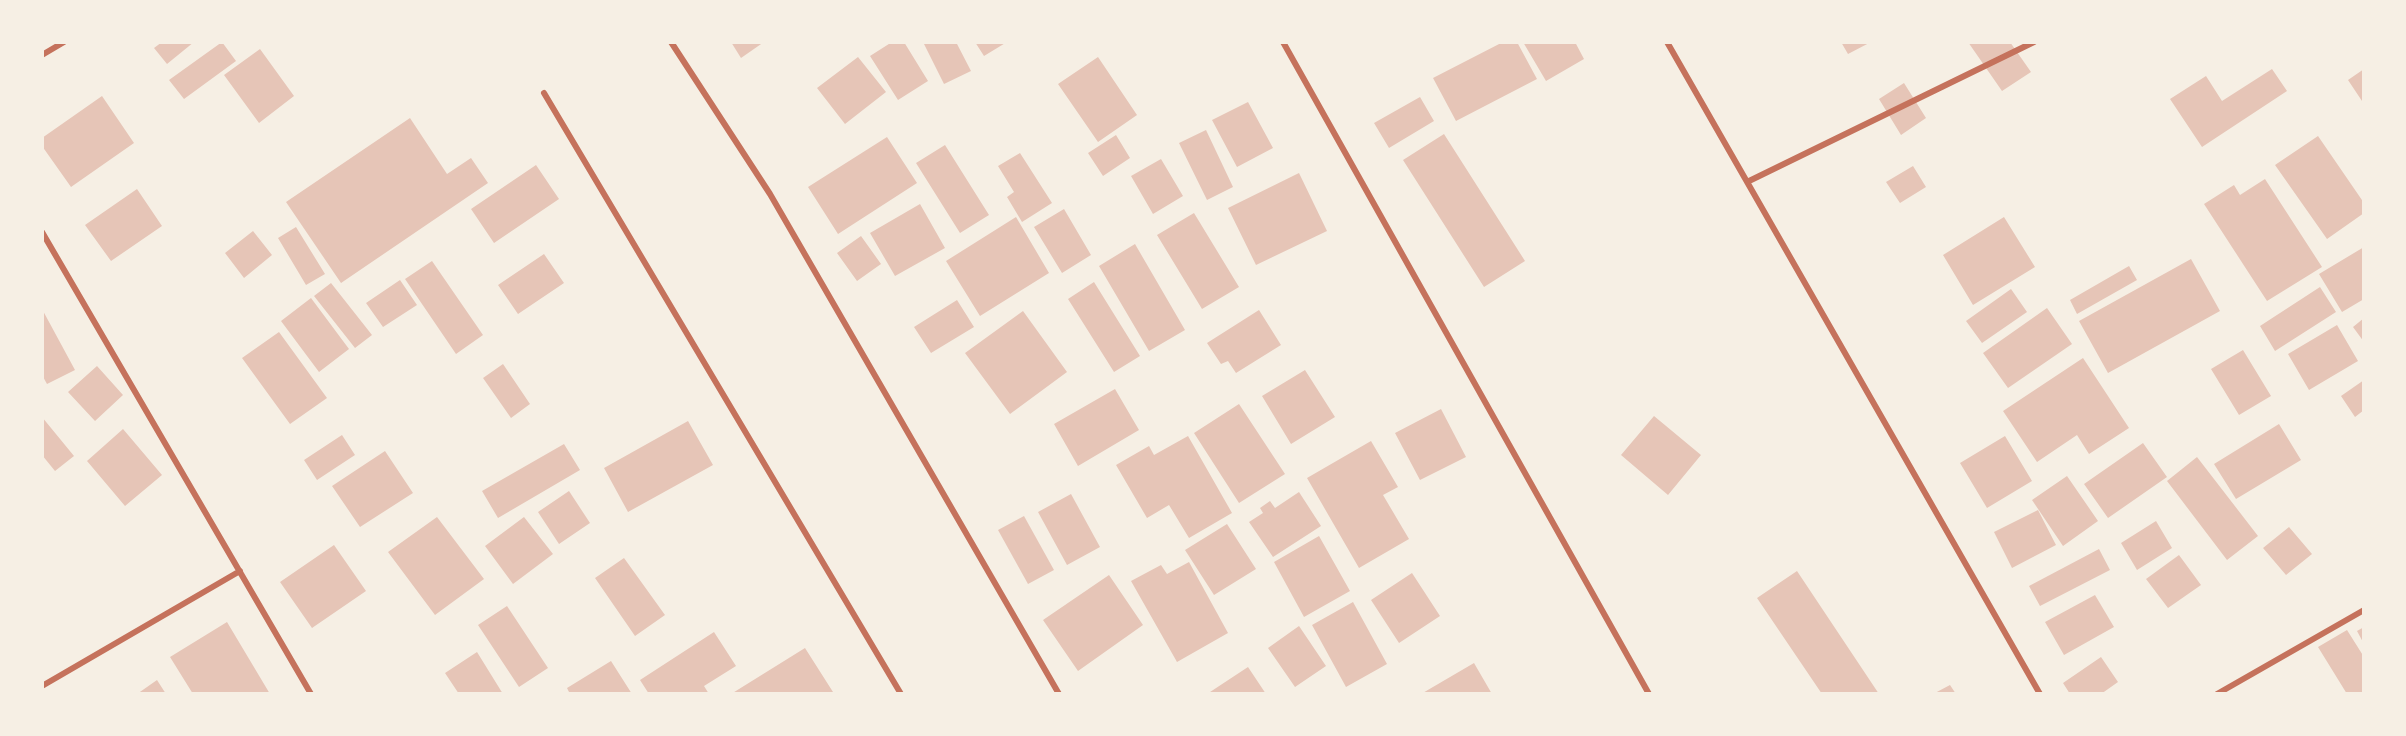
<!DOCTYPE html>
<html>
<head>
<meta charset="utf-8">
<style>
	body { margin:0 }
	#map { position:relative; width:2406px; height:736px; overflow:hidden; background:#f6efe4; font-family:"Space Grotesk",sans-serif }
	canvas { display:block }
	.frame { position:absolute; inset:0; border:44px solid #f6efe4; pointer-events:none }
</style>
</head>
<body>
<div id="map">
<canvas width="2406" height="736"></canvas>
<div class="frame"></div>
</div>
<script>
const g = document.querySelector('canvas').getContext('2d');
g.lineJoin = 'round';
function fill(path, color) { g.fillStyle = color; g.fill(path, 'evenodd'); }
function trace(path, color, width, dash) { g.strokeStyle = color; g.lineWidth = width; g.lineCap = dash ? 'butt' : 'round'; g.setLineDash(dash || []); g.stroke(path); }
const building = new Path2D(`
	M 162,42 L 194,42 L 167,64 L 154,48 Z
	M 222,42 L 236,61 L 184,99 L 169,80 Z
	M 731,42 L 764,42 L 741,58 Z
	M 892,42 L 904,42 L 928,81 L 898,100 L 870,56 Z
	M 923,42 L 956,42 L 971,71 L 944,84 Z
	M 975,42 L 1007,42 L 984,56 Z
	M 1503,42 L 1517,42 L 1537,79 L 1456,121 L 1433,78 Z
	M 1523,42 L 1575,42 L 1584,59 L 1546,81 Z
	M 1841,42 L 1871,42 L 1848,54 Z
	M 1968,42 L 2010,42 L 2031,72 L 2002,91 Z
	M 260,49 L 294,96 L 259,123 L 224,75 Z
	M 858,57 L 886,92 L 845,124 L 817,88 Z
	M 1098,57 L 1137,115 L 1098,142 L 1058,84 Z
	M 2272,69 L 2287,91 L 2202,147 L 2170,99 L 2206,76 L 2222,101 Z
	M 2364,69 L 2364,104 L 2348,80 Z
	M 1904,83 L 1926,118 L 1901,135 L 1879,99 Z
	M 102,96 L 134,143 L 71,187 L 42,146 L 42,138 Z
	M 1420,97 L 1434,121 L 1389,148 L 1374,123 Z
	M 1248,102 L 1273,148 L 1237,167 L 1212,120 Z
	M 410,118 L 447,174 L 471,158 L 488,183 L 341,283 L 286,202 Z
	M 1206,130 L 1233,187 L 1207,200 L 1179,143 Z
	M 1444,134 L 1525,261 L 1484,287 L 1403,160 Z
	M 1116,135 L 1130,158 L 1103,176 L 1088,153 Z
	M 2318,136 L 2364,203 L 2364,213 L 2327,239 L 2275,165 Z
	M 887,137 L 917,183 L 838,234 L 808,187 Z
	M 945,145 L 989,215 L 960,233 L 916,163 Z
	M 1020,153 L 1052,203 L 1022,222 L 1007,197 L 1014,192 L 998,166 Z
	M 1161,159 L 1183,196 L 1153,214 L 1131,176 Z
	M 536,165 L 559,199 L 494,243 L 471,209 Z
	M 1913,166 L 1926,187 L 1900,203 L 1886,182 Z
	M 1299,173 L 1327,231 L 1256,265 L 1228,208 Z
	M 2265,179 L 2322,267 L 2267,301 L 2204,204 L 2234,185 L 2240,195 Z
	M 137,189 L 162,226 L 111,261 L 85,225 Z
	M 920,204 L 945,248 L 895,276 L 870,233 Z
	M 1064,209 L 1091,255 L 1062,273 L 1034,227 Z
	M 1194,213 L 1239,287 L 1202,309 L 1157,235 Z
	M 1016,217 L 1049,273 L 980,316 L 946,261 Z
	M 2004,217 L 2035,267 L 1973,305 L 1943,255 Z
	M 296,227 L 325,274 L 306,285 L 278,238 Z
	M 253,231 L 272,255 L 244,278 L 225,253 Z
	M 861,236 L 881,264 L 857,281 L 837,253 Z
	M 1135,244 L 1185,330 L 1149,351 L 1099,266 Z
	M 2364,247 L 2364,299 L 2342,312 L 2319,274 Z
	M 544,254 L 564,283 L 518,314 L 498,285 Z
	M 2191,259 L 2220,311 L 2108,373 L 2079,321 Z
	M 432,261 L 483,335 L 456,354 L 405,279 Z
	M 2129,266 L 2137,280 L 2077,314 L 2070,300 Z
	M 400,280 L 417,305 L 383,327 L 366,303 Z
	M 1094,282 L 1140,356 L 1114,372 L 1068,299 Z
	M 331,283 L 372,335 L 355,348 L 314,296 Z
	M 2320,287 L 2336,312 L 2275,351 L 2260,326 Z
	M 2011,289 L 2027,312 L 1982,343 L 1966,321 Z
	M 311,298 L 349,349 L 319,372 L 281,321 Z
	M 957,300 L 974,327 L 931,353 L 914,327 Z
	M 2047,308 L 2072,344 L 2008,388 L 1983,353 Z
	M 42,309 L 75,370 L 47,384 L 42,375 Z
	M 1259,310 L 1281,345 L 1236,373 L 1228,361 L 1221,364 L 1207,343 Z
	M 1023,311 L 1067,372 L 1010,414 L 965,353 Z
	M 2364,318 L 2364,342 L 2353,327 Z
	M 2337,325 L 2358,361 L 2309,390 L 2288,354 Z
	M 279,332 L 327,398 L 290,424 L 242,358 Z
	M 2243,350 L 2271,396 L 2239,415 L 2211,369 Z
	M 2083,358 L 2129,428 L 2089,454 L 2077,435 L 2037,462 L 2003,411 Z
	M 503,364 L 530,404 L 511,418 L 483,378 Z
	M 97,366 L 123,395 L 95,421 L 68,392 Z
	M 1305,370 L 1335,417 L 1291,444 L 1262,396 Z
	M 2364,380 L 2364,410 L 2355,417 L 2341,396 Z
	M 1115,389 L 1139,430 L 1078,466 L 1054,424 Z
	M 1239,404 L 1285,474 L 1239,503 L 1194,433 Z
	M 1441,409 L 1466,457 L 1420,480 L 1395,433 Z
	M 1654,416 L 1701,455 L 1668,495 L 1621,455 Z
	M 42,417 L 74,456 L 55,471 L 42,455 Z
	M 688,421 L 713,465 L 628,512 L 604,468 Z
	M 2279,424 L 2301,460 L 2236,499 L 2214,464 Z
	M 123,429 L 162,475 L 125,506 L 87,461 Z
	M 342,435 L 355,455 L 317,480 L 304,460 Z
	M 1188,436 L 1232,513 L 1189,538 L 1169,505 L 1147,518 L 1116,465 L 1149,446 L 1154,455 Z
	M 2005,436 L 2032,481 L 1987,508 L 1960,463 Z
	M 1371,441 L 1398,487 L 1383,495 L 1409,539 L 1359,568 L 1307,478 Z
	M 2143,443 L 2167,477 L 2108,518 L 2084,484 Z
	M 564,444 L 580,470 L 498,518 L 482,491 Z
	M 385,451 L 413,493 L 360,527 L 332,486 Z
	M 2197,457 L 2258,536 L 2227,560 L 2167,481 Z
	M 2067,476 L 2098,521 L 2063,546 L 2032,500 Z
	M 569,491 L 590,523 L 559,544 L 538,512 Z
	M 1299,492 L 1321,526 L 1273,557 L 1249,522 L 1263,513 L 1260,508 L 1270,501 L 1275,508 Z
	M 1071,494 L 1100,547 L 1067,565 L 1038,512 Z
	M 2038,510 L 2056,545 L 2012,568 L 1994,532 Z
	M 1024,516 L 1054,570 L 1028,584 L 998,530 Z
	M 437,517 L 484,579 L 435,615 L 388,552 Z
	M 524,517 L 553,554 L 513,584 L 485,546 Z
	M 2156,521 L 2172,548 L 2137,570 L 2121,543 Z
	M 1227,524 L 1256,569 L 1214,595 L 1185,550 Z
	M 2289,527 L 2312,554 L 2286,575 L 2263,548 Z
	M 1319,536 L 1350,591 L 1304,617 L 1274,562 Z
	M 334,545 L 366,591 L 312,628 L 280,582 Z
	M 2099,549 L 2110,570 L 2040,606 L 2029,586 Z
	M 2179,555 L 2201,585 L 2168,608 L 2146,579 Z
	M 624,558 L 665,615 L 635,636 L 595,578 Z
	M 1189,562 L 1228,633 L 1177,662 L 1131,581 L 1161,565 L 1167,574 Z
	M 1797,571 L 1879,694 L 1822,694 L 1757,598 Z
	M 1412,573 L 1440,616 L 1399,643 L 1371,600 Z
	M 1109,575 L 1143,625 L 1078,671 L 1043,620 Z
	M 2095,595 L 2114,627 L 2064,655 L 2045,622 Z
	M 1353,602 L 1387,664 L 1346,687 L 1312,625 Z
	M 507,606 L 548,668 L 519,687 L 478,625 Z
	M 227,622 L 270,694 L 193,694 L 170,657 Z
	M 1299,626 L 1326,666 L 1295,687 L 1268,648 Z
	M 2364,627 L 2364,644 L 2357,631 Z
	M 2347,630 L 2364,657 L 2364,694 L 2347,694 L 2318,647 Z
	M 714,632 L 736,666 L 704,686 L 709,694 L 649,694 L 640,680 Z
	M 805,648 L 833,692 L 731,694 Z
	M 477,652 L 503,694 L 459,694 L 445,673 Z
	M 2101,657 L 2118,682 L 2101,694 L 2070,694 L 2063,683 Z
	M 611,661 L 632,694 L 570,694 L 567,688 Z
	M 1474,663 L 1492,694 L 1421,694 Z
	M 1248,667 L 1266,694 L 1207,694 Z
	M 157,680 L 166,694 L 137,694 Z
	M 1950,685 L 1956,694 L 1933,694 Z`);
const minor = new Path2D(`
	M 671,42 L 770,194 L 1059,694
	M 1283,42 L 1649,694
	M 1667,42 L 2040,694
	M 42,55 L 64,42
	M 544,93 L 901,694
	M 1747,182 L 2034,42
	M 42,232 L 311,694
	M 42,686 L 240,571
	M 2217,694 L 2364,610`);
fill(building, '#e6c5b7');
trace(minor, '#c5725c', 6);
</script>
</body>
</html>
